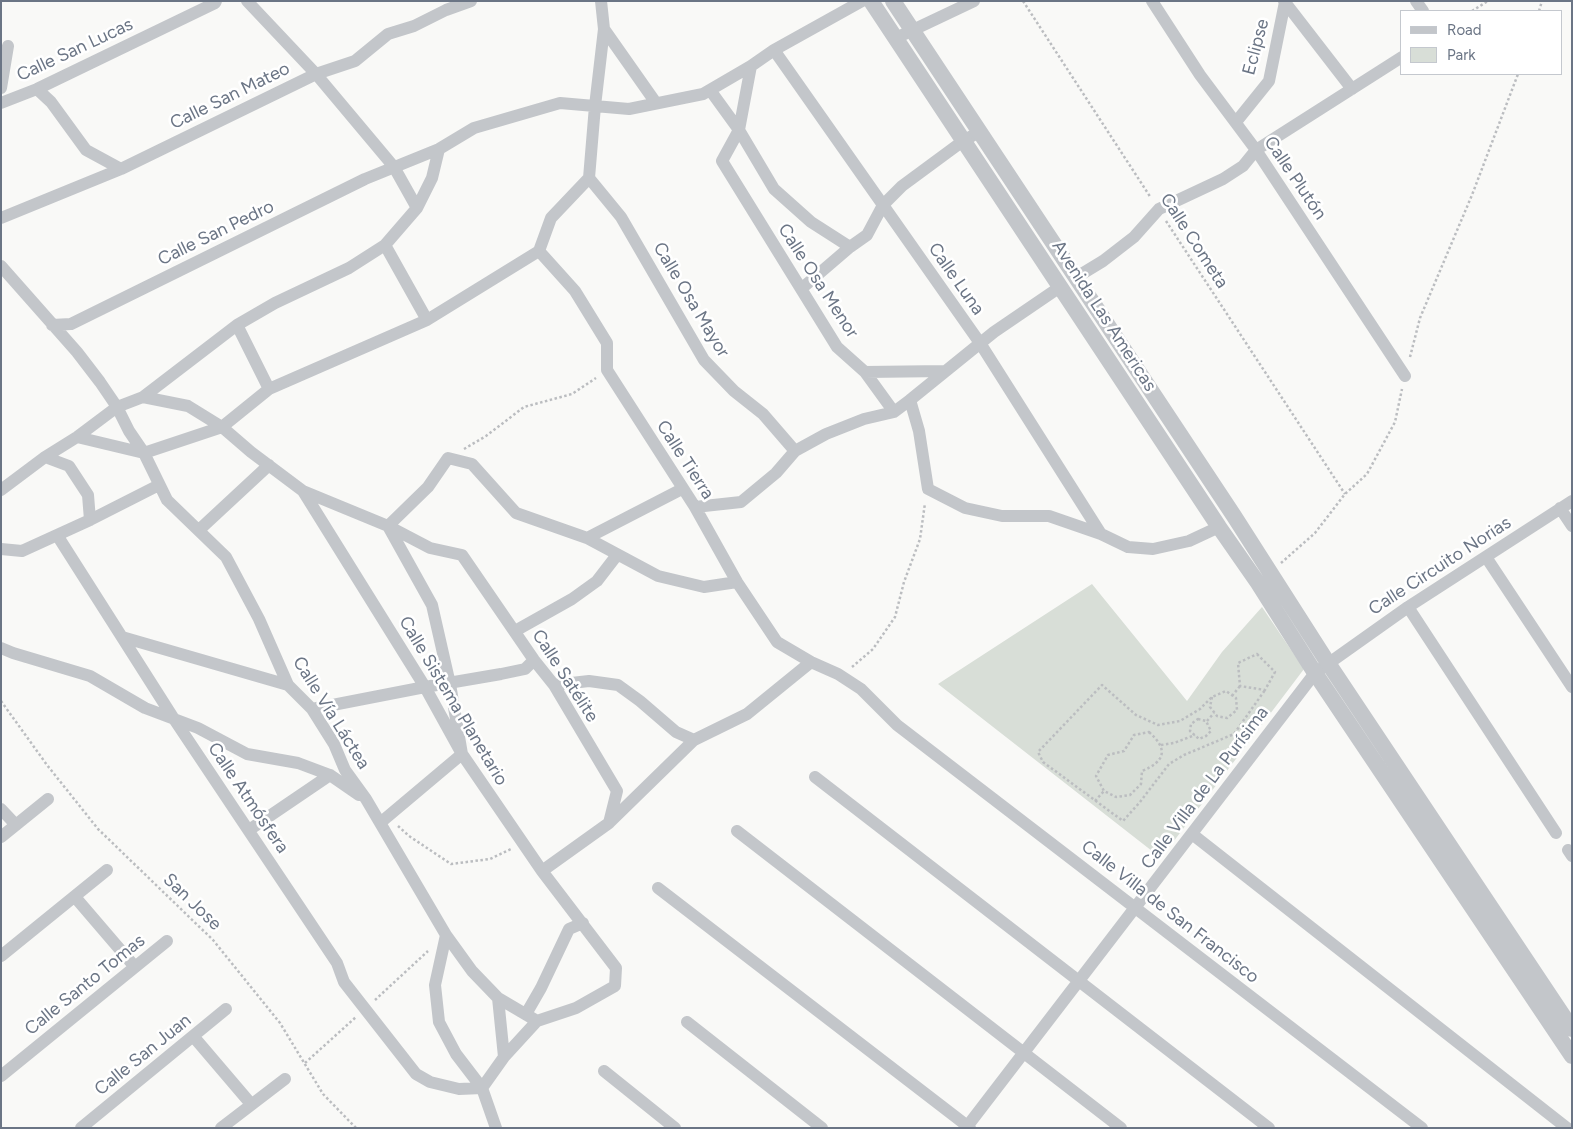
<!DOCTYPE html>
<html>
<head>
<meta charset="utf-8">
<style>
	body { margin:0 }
	#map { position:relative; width:1573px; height:1129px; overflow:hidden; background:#f9f9f7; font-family:Figtree,sans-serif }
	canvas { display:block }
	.frame { position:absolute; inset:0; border:2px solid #6b7585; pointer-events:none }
	.legend { position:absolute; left:1400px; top:10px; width:162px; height:65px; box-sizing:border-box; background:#fff; border:1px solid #c4c8ce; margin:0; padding:6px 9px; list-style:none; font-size:15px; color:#6b7585 }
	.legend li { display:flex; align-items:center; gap:10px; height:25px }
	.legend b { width:25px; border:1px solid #c4c8ce }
</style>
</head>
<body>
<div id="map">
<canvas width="1573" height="1129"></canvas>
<div class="frame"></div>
<ul class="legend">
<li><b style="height:6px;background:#c3c6ca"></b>Road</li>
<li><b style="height:14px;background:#d8ded7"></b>Park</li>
</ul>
</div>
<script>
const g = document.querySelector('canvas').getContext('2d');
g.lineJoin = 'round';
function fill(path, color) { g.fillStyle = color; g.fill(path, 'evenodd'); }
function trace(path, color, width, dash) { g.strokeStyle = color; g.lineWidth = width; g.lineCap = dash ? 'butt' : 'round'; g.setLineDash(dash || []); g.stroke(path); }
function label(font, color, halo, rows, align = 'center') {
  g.font = font + ' Figtree,sans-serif'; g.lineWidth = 5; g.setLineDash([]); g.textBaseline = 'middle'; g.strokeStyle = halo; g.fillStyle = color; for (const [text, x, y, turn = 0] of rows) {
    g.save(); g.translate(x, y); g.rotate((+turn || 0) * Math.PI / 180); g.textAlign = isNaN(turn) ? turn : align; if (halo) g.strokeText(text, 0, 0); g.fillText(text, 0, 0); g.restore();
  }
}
const green = new Path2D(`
	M 1092,584 L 1187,701 L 1222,652 L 1262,607 L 1304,669 L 1161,858 L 938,684 Z`);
const path = new Path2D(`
	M 1023,1 L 1151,198
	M 1472,11 L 1488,1
	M 1539,11 L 1542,1
	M 1166,221 L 1345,494
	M 1410,357 L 1420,318 L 1472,195 L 1518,74
	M 464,449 L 486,436 L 524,407 L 572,394 L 596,378
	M 1281,563 L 1315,533 L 1345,494 L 1367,474 L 1395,422 L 1402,389
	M 1257,654 L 1275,672 L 1265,690 L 1240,686 L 1238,663 Z
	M 852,667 L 873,649 L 895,617 L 904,582 L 920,539 L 925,503
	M 1232,696 L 1240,686
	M 1212,697 L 1210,707 L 1217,716 L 1227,718 L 1237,710 L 1236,698 L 1226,691 L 1212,697 L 1200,709 L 1180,721 L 1158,725 L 1136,715 L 1102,685 L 1038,752 L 1043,762 L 1123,821 L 1140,802 L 1169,764 L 1184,755 L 1234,734 L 1265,690
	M 1,701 L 47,765 L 98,829 L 213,940 L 280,1023 L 323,1094 L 356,1128
	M 1198,719 L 1206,721 L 1211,731 L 1206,736 L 1199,739 L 1190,731 L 1191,724 Z
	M 1207,721 L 1214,713
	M 1149,732 C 1168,749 1166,761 1142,771 L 1141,784 L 1130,795 L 1116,797 L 1104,791 L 1096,776 L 1108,755 L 1124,751 L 1134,735 Z
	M 1161,745 L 1174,743 L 1195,735
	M 1095,801 L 1104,791
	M 398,826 L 409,836 L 451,864 L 490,859 L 511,849
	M 375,1000 L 428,951
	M 305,1063 L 356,1017`);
const minor = new Path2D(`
	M 247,1 L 316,74 L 394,167 L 417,208
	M 601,1 L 604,29 L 656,103
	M 1152,1 L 1200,75 L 1256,150 L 1405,376
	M 1284,1 L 1352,89
	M 1416,1 L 1423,11
	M 896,38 L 974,1
	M 774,50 L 980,343 L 1101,534
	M 751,66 L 739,130 L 722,161 L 837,347 L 865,372 L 894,412
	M 1,88 L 8,46
	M 37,89 L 51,102 L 86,150 L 121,169
	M 710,90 L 739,130 L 774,189 L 811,222 L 850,247
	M 1,103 L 37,89 L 215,3 L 216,1
	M 1236,122 L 1269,81 L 1285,2
	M 589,178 L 551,218 L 539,251 L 575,291 L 607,343 L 607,370 L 695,507 L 737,582 L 777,642 L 811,662 L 838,674 L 861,689 L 897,725 L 1422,1128
	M 589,178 L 621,217 L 704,360 L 734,391 L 763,414 L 795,451
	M 589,178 L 595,106 L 604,29
	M 1,218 L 121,169 L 316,74 L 355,61 L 388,34 L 414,26 L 446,10 L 471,1
	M 385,245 L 427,320
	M 1,266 L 77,352 L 100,382 L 117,407 L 129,431 L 144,453 L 167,500 L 226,557 L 259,619 L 288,685 L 312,709 L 334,744 L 345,770 L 366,799 L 446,935 L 472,971 L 498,998 L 537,1021
	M 1075,278 L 1103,261 L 1134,237 L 1159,209 L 1223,179 L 1243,166 L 1256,150 L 1402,57
	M 1060,287 L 994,332 L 910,400 L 919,431 L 928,489 L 965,508 L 1002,516 L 1049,516 L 1101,534 L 1128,547 L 1153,549 L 1189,541 L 1219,527
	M 801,289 L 850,247 L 867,235 L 883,205 L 902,186 L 963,141 L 979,132
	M 52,325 L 71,324 L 365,179 L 439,149 L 474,128 L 560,103 L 629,109 L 703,94 L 751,66 L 774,50 L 862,1
	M 237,325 L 269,389
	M 865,372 L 946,371
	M 143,397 L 188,406 L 222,427 L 251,452 L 303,491 L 388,526 L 432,605 L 450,684 L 462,754 L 380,823
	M 77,437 L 144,453 L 222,427 L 269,389 L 427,320 L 539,251
	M 45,457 L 69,466 L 88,495 L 90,520
	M 1,490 L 45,457 L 77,437 L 117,407 L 143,397 L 237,325 L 275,303 L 349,268 L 385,245 L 417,208 L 432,178 L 439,149
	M 695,507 L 741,502 L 776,473 L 795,451 L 826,434 L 864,419 L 894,412 L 910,400
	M 1560,508 L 1572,526
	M 199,530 L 269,465
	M 57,535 L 174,719 L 337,963 L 344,982 L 416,1074 L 430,1082 L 459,1089 L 482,1088 L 504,1057 L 537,1021 L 576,1008 L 615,986 L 616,968 L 542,871 L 462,754 L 425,687 L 303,491
	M 587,538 L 682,489
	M 1,549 L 22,551 L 90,520 L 159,485
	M 1486,557 L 1572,687
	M 1408,607 L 1556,833
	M 515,631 L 572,599 L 597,581 L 617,555
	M 122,637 L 288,685
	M 1,648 L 13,653 L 90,676 L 145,708 L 198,728 L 247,754 L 298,763 L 330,775 L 359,795
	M 554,685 L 589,681 L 618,685 L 640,701 L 676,732 L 694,740
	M 312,709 L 425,687 L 501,674 L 525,669 L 534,660
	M 815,777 L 1269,1128
	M 1,809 L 16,825
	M 609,823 L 617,791 L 554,685 L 534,660 L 462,555 L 430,548 L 388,526 L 428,487 L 448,458 L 472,464 L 516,513 L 587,538 L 658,576 L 704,587 L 737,582
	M 249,830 L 330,775
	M 737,831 L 1121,1128
	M 1192,834 L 1567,1128
	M 1,837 L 48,799
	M 1568,850 L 1572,856
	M 542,871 L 609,823 L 694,740 L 747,714 L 811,662
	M 658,888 L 970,1128
	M 75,897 L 135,967
	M 446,935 L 435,985 L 439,1022 L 456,1054 L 482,1088 L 496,1128
	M 1,956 L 107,870
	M 498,998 L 504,1057
	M 526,1014 L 541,988 L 569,929 L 583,923
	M 687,1022 L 822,1128
	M 193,1036 L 251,1104
	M 604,1071 L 675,1128
	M 1,1076 L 167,941
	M 81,1128 L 226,1009
	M 221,1128 L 285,1079
	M 966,1128 L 1315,673 L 1408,607 L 1572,501`);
const tertiary = new Path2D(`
	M 871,1 L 1219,527 L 1258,583 L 1315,673 L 1572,1056
	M 893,1 L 1234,516 L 1328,663 L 1572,1029`);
const streetNames = [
	["Eclipse",1256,47,-75],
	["Calle San Lucas",75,50,-25],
	["Calle San Mateo",230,96,-26],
	["Calle Plutón",1295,178,56],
	["Calle San Pedro",216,233,-26],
	["Calle Cometa",1194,241,57],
	["Calle Luna",956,279,55],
	["Calle Osa Menor",818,281,57],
	["Calle Osa Mayor",691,300,59],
	["Avenida Las Americas",1104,316,57],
	["Calle Tierra",685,460,57],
	["Calle Circuito Norias",1440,566,-33],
	["Calle Satélite",565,676,57],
	["Calle Sistema Planetario",453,701,59],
	["Calle Vía Láctea",331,713,58],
	["Calle Villa de La Purísima",1205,788,-53],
	["Calle Atmósfera",248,798,56],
	["San Jose",192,902,44],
	["Calle Villa de San Francisco",1170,912,38],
	["Calle Santo Tomas",85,985,-39],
	["Calle San Juan",143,1055,-39]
];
fill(green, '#d8ded7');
trace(path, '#bbbdc0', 2.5, [2.5, 2.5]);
trace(minor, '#c3c6ca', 12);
trace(tertiary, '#c3c6ca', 16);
label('18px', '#6b7585', '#fff', streetNames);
</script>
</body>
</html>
